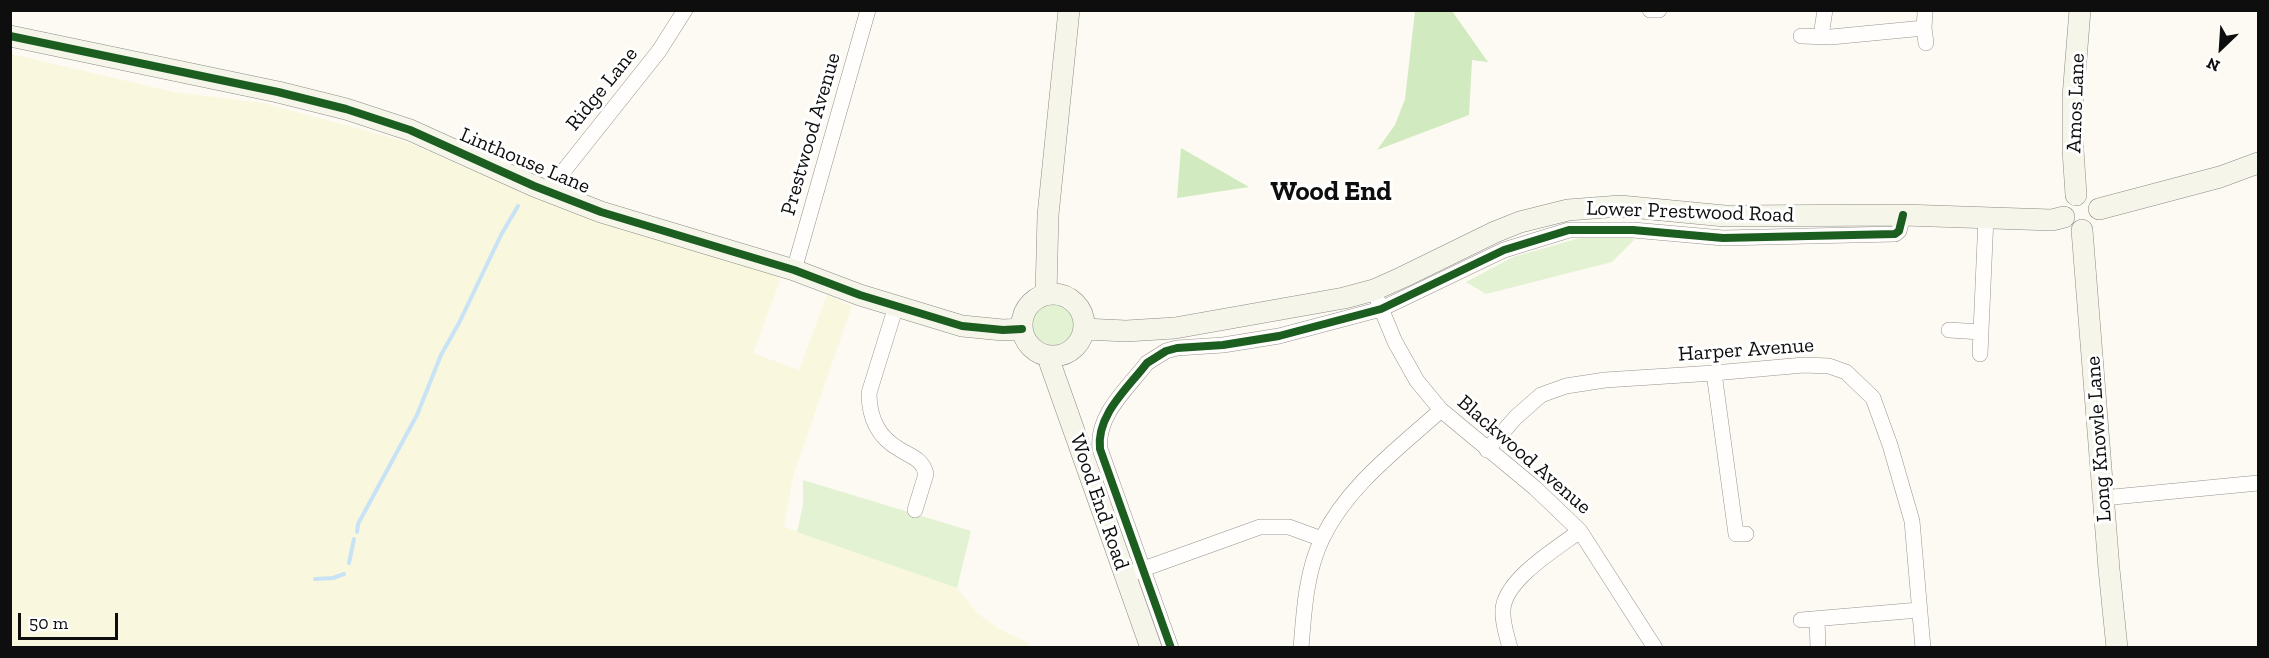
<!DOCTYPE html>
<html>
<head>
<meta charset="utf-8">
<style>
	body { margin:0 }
	#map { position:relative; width:2269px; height:658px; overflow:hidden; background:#fcfaf2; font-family:"Zilla Slab",serif }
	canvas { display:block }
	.frame { position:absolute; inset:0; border:12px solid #0e0e0e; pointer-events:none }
	.north { position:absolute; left:2191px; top:18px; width:60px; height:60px; -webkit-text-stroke:4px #fff; paint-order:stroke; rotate:205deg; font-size:16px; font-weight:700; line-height:24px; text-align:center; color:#0e0e0e }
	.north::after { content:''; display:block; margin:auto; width:21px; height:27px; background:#0e0e0e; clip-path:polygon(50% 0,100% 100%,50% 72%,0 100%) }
	.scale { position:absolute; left:18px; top:613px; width:100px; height:27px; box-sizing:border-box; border:3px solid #0e0e0e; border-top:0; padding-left:8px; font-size:18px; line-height:21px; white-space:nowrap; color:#0e0e0e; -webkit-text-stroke:4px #fff; paint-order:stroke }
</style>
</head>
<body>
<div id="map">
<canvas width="2269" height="658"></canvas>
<div class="frame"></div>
<div class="north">N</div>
<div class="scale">50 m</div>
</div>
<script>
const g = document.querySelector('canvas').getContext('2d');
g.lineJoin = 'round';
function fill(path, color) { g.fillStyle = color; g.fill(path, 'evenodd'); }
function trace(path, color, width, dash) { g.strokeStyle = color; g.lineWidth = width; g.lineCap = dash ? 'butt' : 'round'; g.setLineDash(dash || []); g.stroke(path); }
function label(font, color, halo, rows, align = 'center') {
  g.font = font + ' "Zilla Slab",serif'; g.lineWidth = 6; g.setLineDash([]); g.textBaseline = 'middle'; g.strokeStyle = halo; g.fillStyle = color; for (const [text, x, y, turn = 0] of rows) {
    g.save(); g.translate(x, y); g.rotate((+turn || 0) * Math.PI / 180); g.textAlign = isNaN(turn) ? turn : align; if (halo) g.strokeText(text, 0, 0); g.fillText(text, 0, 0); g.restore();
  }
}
const farmland = new Path2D(`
	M 11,54 L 174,92 L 263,103 L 404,141 L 537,198 L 781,278 L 753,353 L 799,370 L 827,295 L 852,306 L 793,476 L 784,527 L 957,588 L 977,613 L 999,629 L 1027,642 L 1031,647 L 11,648 Z`);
const green = new Path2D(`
	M 1630,236 L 1634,240 L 1612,262 L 1486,294 L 1466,282 L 1513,257 L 1580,238 Z
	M1029 324a24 24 0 1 1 48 0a24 24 0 1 1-48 0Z
	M 803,480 L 971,531 L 957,588 L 797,532 L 803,505 Z`);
const forest = new Path2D(`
	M 1415,11 L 1452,11 L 1488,62 L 1472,60 L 1469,115 L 1377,150 L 1395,125 L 1405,99 Z
	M 1181,148 L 1249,187 L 1177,198 Z`);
const stream = new Path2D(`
	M 357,532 L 358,524 L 417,415 L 441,355 L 459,323 L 501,235 L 518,206
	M 349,563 L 354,539
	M 315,579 L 333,578 L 344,574`);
const street = new Path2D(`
	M 1650,10 L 1659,10
	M 1925,13 L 1924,28 L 1926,43
	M 1801,36 L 1831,37 L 1924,28
	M 1821,36 L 1825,10
	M 552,194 L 566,168 L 659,51 L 685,10
	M 794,270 L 868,10
	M 1378,301 L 1395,342 L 1417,381 L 1441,410 L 1535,488 L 1580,531 L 1655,648
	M 896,306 L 869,393 C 869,417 878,437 899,449 C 910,456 923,459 926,474 L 915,510
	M 1949,330 L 1981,332
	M 1980,354 L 1986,217
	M 1714,373 L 1736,534 L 1746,534
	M 1487,450 L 1516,417 L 1541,395 L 1566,386 L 1605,380 L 1714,373 L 1804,365 L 1829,366 L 1846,372 L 1873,398 L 1890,445 L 1912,521 L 1923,648
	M 2103,498 L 2258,483
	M 1135,572 L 1260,527 L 1289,527 L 1322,539
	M 1817,619 L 1818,648
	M 1801,620 L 1919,610
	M 1171,648 L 1100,449 C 1096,415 1128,388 1147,363 L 1166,351 L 1177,348 L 1223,345 L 1279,336 L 1381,309 L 1504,250 L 1569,230 L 1633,230 L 1723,238 L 1895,234 L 1899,231 L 1903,215
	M 1301,648 C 1304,611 1306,572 1322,539 C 1347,486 1399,448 1441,410
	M 1510,648 C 1507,636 1502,623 1503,610 C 1504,580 1557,548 1580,531`);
const secondary = new Path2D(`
	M 10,36 L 278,92 L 346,109 L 410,130 L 534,186 L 601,212 L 794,270 L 860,295 L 962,326 L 1003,330 L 1022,329
	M 2076,195 L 2073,150 L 2073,97 L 2080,10
	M 2099,209 L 2220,177 L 2258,163
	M 2082,230 L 2109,569 L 2117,648
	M 1046,294 L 1048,215 L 1069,10
	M1022 325a31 31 0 1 1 62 0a31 31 0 1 1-62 0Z
	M 1084,329 L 1126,331 L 1175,328 L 1344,298 L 1374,290 L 1403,277 L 1495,232 L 1520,222 L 1568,210 L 1620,206 L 1725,216 L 1903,215 L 2052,220 L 2064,217
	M 1051,356 L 1050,363 L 1151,648`);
const cycleway = new Path2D(`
	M 10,36 L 278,92 L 346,109 L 410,130 L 534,186 L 601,212 L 794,270 L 860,295 L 962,326 L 1003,330 L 1022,329
	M 1171,648 L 1100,449 C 1096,415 1128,388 1147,363 L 1166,351 L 1177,348 L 1223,345 L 1279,336 L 1381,309 L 1504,250 L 1569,230 L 1633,230 L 1723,238 L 1895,234 L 1899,231 L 1903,215`);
const streetNames = [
	["Ridge Lane",602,89,-51],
	["Amos Lane",2076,103,-88],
	["Prestwood Avenue",811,134,-74],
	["Linthouse Lane",525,161,23],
	["Lower Prestwood Road",1690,212,2],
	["Harper Avenue",1746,350,-4],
	["Long Knowle Lane",2099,439,-94],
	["Blackwood Avenue",1524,455,41],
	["Wood End Road",1099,502,71]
];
const districtNames = [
	["Wood End",1331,192]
];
fill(farmland, '#f9f8de');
fill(green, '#e3f2d2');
fill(forest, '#d2eabf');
trace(stream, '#c8e2f6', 4);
trace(street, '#959491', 16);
trace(secondary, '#8c8b87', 22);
trace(street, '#fffefd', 15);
trace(secondary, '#f5f5ea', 21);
trace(cycleway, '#1b5e20', 8);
label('21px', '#0e0e0e', '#fff', streetNames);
label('bold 27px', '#0e0e0e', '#fff', districtNames);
</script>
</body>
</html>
